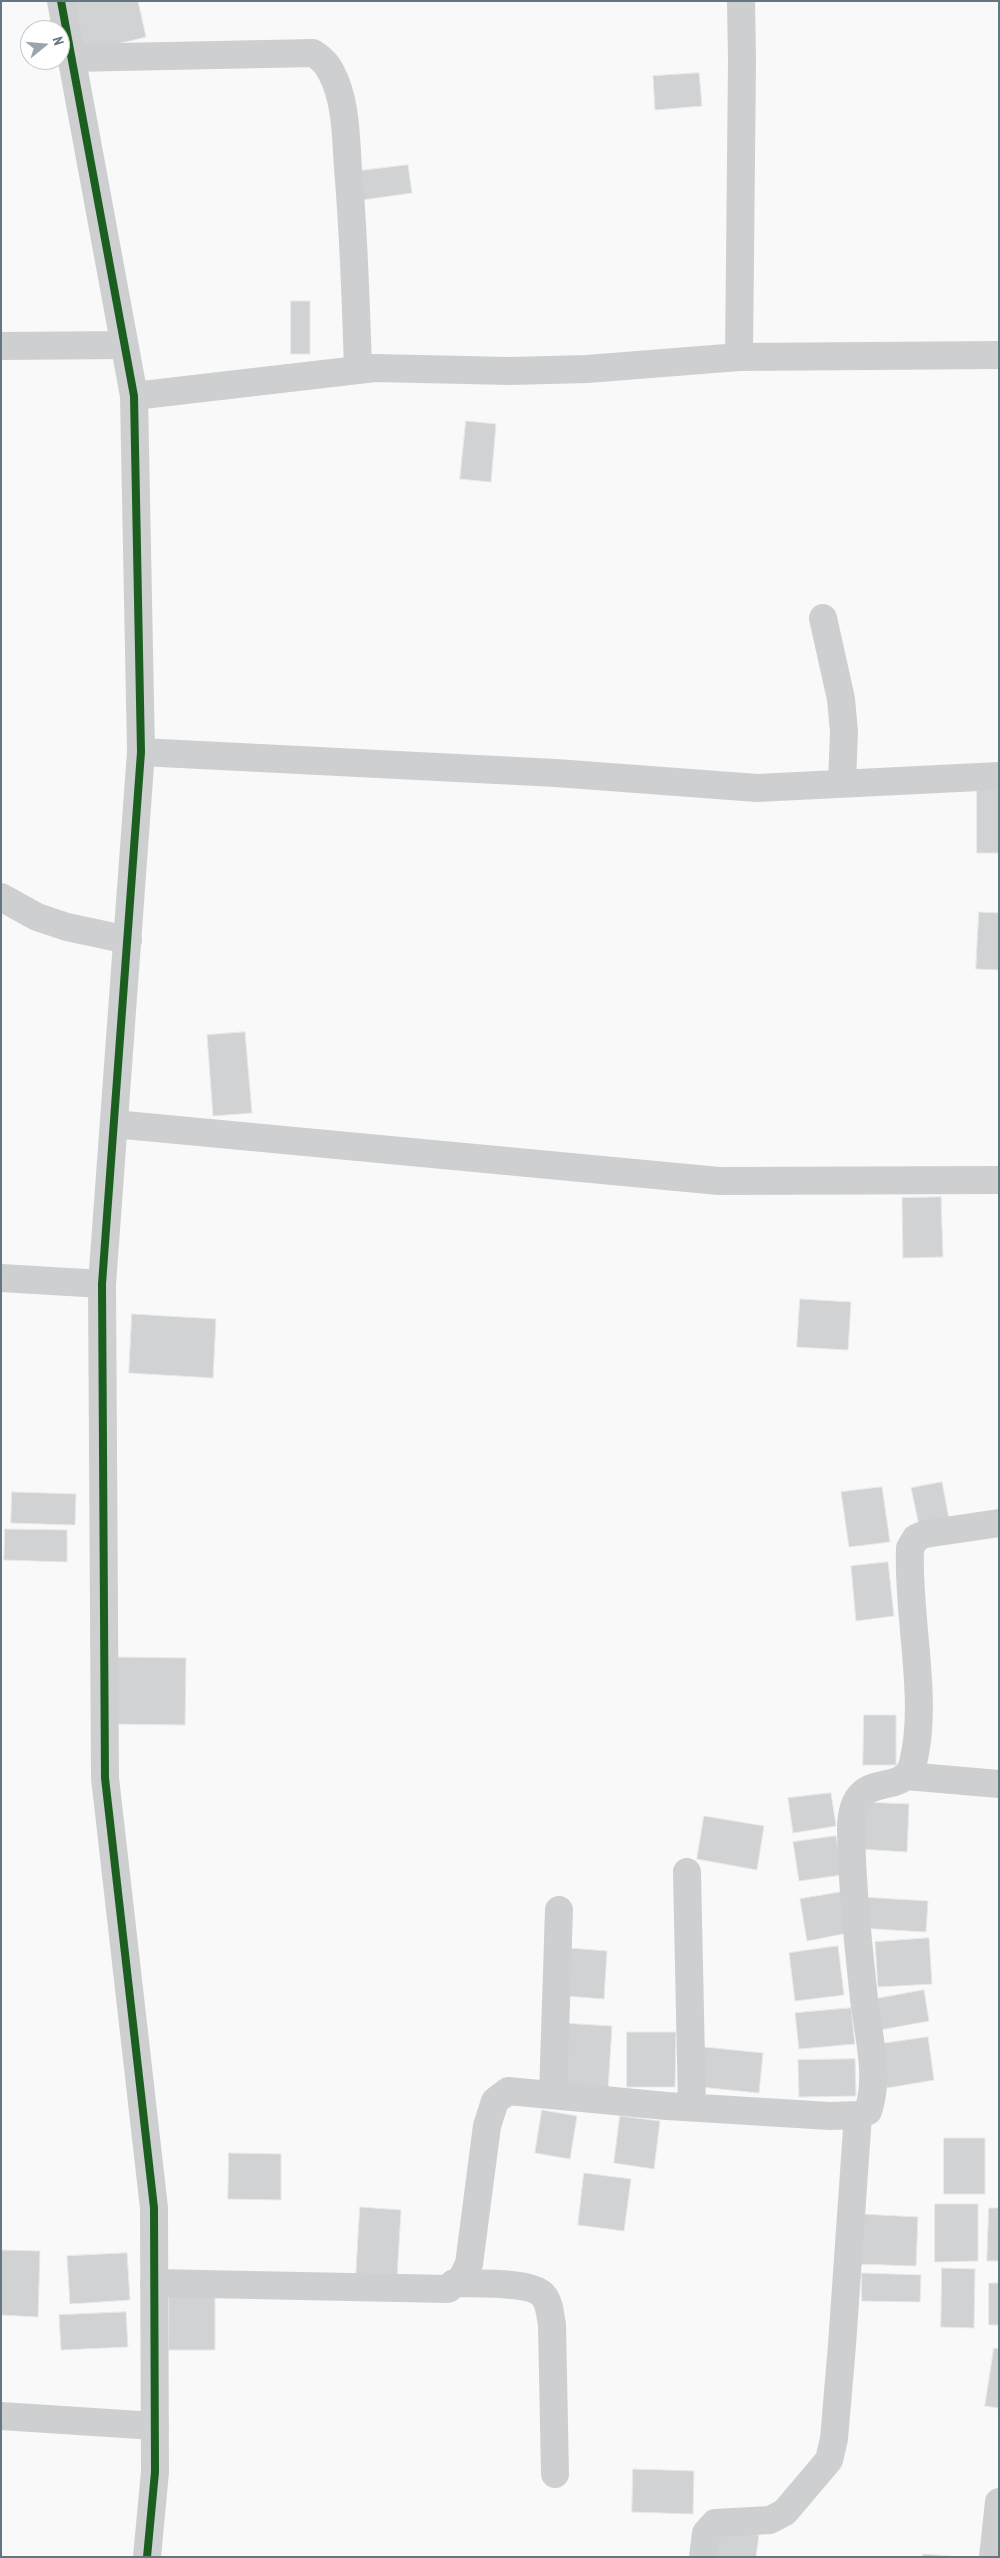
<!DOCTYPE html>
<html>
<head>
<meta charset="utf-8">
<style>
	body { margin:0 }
	#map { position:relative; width:1000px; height:2558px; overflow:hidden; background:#f9f9f9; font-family:"PT Sans Narrow",sans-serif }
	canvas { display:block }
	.frame { position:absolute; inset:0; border:2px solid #657683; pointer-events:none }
	.north { position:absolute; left:20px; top:20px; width:50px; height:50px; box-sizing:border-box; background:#fff; border:1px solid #c1c8cd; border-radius:50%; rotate:73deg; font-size:14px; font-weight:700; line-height:20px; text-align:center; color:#657683 }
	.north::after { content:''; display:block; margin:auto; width:18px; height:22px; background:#99a4ac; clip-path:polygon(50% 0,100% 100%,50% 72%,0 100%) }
</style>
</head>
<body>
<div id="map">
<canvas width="1000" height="2558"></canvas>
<div class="frame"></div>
<div class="north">N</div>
</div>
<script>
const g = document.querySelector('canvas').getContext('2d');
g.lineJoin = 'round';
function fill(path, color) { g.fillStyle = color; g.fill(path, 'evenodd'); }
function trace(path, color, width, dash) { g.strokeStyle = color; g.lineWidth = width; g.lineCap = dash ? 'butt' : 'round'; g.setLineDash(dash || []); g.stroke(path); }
const building = new Path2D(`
	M 71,1 L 138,1 L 146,37 L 83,52 Z
	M 699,73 L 702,106 L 655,110 L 653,76 Z
	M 408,165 L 412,193 L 355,201 L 350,172 Z
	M 291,301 L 310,301 L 310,354 L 291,354 Z
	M 466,421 L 496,424 L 491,482 L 460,479 Z
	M 977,788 L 999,788 L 999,853 L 977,853 Z
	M 979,912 L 999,913 L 999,970 L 976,969 Z
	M 245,1032 L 252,1113 L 213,1116 L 207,1035 Z
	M 941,1197 L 943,1257 L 903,1258 L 902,1198 Z
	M 800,1299 L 851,1302 L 848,1350 L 797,1347 Z
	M 132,1314 L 216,1319 L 213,1378 L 129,1373 Z
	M 942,1482 L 949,1519 L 919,1525 L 911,1488 Z
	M 882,1487 L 890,1542 L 849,1547 L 841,1492 Z
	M 12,1492 L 76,1494 L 75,1525 L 11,1523 Z
	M 5,1529 L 67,1530 L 67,1562 L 4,1560 Z
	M 888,1562 L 894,1616 L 856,1621 L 851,1566 Z
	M 114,1657 L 186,1658 L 185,1725 L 113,1724 Z
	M 864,1715 L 896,1715 L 896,1765 L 863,1765 Z
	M 831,1793 L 836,1826 L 793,1833 L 788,1798 Z
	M 862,1802 L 909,1804 L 907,1852 L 860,1849 Z
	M 704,1816 L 764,1826 L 757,1870 L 697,1859 Z
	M 836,1836 L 842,1875 L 799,1881 L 793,1842 Z
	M 841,1892 L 848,1933 L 807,1941 L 800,1899 Z
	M 861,1897 L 928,1901 L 926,1932 L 859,1928 Z
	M 929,1938 L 932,1984 L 878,1987 L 875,1942 Z
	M 838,1946 L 844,1995 L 795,2001 L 789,1953 Z
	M 569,1948 L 607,1951 L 604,1999 L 565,1996 Z
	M 924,1990 L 929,2021 L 880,2030 L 875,1999 Z
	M 851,2008 L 855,2044 L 799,2049 L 795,2013 Z
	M 561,2023 L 612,2026 L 608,2090 L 558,2088 Z
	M 627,2032 L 676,2032 L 675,2087 L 627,2087 Z
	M 928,2037 L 934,2080 L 887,2088 L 880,2044 Z
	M 704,2047 L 763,2053 L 759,2093 L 700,2087 Z
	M 855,2059 L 856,2096 L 799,2097 L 798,2060 Z
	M 542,2110 L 577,2116 L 570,2159 L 535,2153 Z
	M 620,2116 L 660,2121 L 654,2169 L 614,2163 Z
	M 944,2138 L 985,2138 L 985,2194 L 944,2194 Z
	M 229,2153 L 281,2154 L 281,2200 L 228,2199 Z
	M 584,2173 L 631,2179 L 624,2231 L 578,2225 Z
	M 935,2204 L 978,2204 L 978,2261 L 935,2262 Z
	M 360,2207 L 401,2210 L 397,2278 L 356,2276 Z
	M 989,2208 L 999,2208 L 999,2261 L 987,2261 Z
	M 861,2214 L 918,2217 L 916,2266 L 858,2264 Z
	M 1,2250 L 40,2251 L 38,2317 L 1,2315 Z
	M 127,2253 L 130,2300 L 70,2304 L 67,2256 Z
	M 942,2268 L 975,2269 L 974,2328 L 941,2327 Z
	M 862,2273 L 921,2275 L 920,2302 L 862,2301 Z
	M 989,2283 L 999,2283 L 999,2325 L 989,2325 Z
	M 169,2293 L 215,2293 L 215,2350 L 169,2350 Z
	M 126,2312 L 128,2347 L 61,2350 L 59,2315 Z
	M 994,2348 L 999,2349 L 999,2408 L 985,2406 Z
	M 633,2469 L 694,2471 L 693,2514 L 632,2512 Z
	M 716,2533 L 759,2535 L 756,2557 L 715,2557 Z
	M 923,2554 L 963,2557 L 923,2557 Z`);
const minor = new Path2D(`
	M 71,58 L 313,53 C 321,58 327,63 331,72 C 346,99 346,138 348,169 C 354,236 356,303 358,370
	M 1,346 L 124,345
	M 739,357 L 742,61 L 741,1
	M 134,396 L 375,368 L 510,371 L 587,369 L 739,357 L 999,355
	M 823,618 L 841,699 L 844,732 L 842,783
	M 141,752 L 556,773 L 757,788 L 999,776
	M 1,897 L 37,917 L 67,927 L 128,940
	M 114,1124 L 719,1181 L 999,1180
	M 1,1278 L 102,1284
	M 906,1776 L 999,1784
	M 687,1872 L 692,2107
	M 553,2095 L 559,1910
	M 154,2283 L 448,2289 L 462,2278 L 469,2264 L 487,2126 L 495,2101 L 508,2091 L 667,2106 L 830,2116 L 858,2115 L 868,2111 C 880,2077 868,2034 864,1999 C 858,1942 852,1886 851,1829 C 851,1764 904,1801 913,1763 C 929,1699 907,1616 910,1548 L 916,1538 L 925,1534 L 999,1523
	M 454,2283 C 474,2284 530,2281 543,2295 C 550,2303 550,2315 552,2325 L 555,2474
	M 1,2416 L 155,2426
	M 703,2557 L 706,2533 L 715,2523 L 770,2520 L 785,2512 L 829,2460 L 834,2439 L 842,2345 L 858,2115
	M 993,2557 L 999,2502`);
const tertiary = new Path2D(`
	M 61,1 L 134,396 L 141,752 L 102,1284 L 105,1778 L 154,2208 L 155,2472 L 147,2557`);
const cycleway = new Path2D(`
	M 61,1 L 134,396 L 141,752 L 102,1284 L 105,1778 L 154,2208 L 155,2472 L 147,2557`);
fill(building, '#d0d2d3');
trace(building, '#e8e8e8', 1);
trace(minor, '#cecfd0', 28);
trace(tertiary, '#cecfd0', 28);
trace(cycleway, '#1b5e20', 8);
</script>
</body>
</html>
